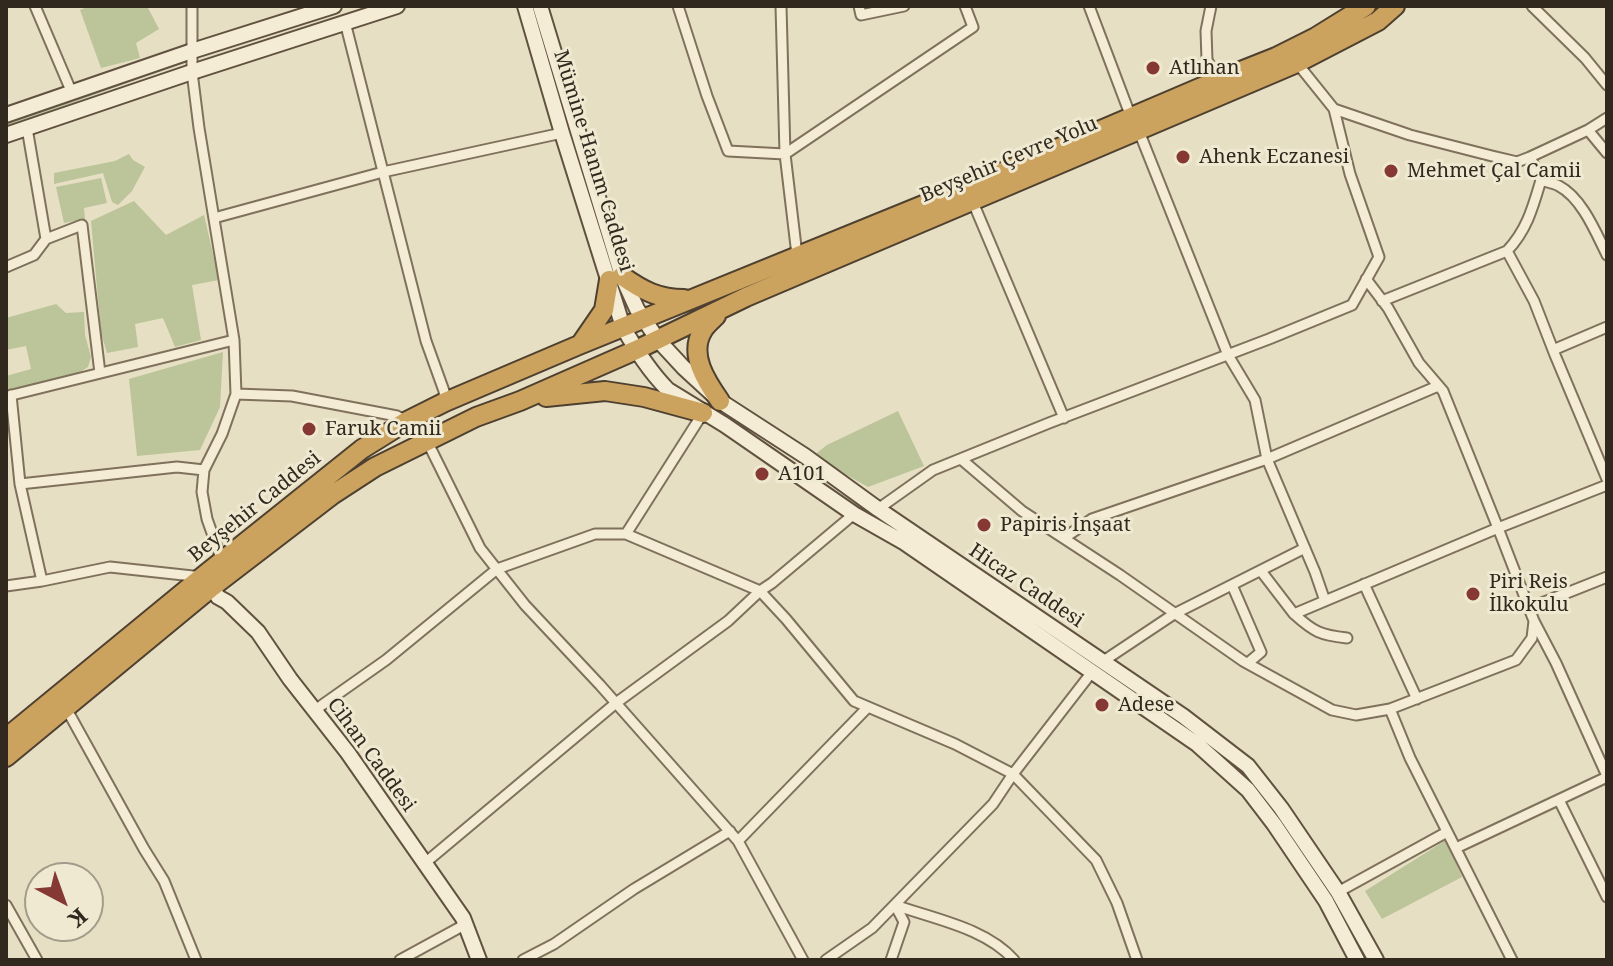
<!DOCTYPE html>
<html>
<head>
<meta charset="utf-8">
<style>
	body { margin:0 }
	#map { position:relative; width:1613px; height:966px; overflow:hidden; background:#e7dfc3; font-family:"Noto Serif",serif }
	canvas { display:block }
	.frame { position:absolute; inset:0; border:8px solid #31291e; pointer-events:none }
	.north { position:absolute; left:24px; top:862px; width:80px; height:80px; box-sizing:border-box; background:#f0e9d2; border:2px solid #a49c8a; border-radius:50%; rotate:139deg; font-size:22px; font-weight:700; line-height:32px; text-align:center; color:#31291e }
	.north::after { content:''; display:block; margin:auto; width:28px; height:36px; background:#863934; clip-path:polygon(50% 0,100% 100%,50% 72%,0 100%) }
</style>
</head>
<body>
<div id="map">
<canvas width="1613" height="966"></canvas>
<div class="frame"></div>
<div class="north">K</div>
</div>
<script>
const g = document.querySelector('canvas').getContext('2d');
g.lineJoin = 'round';
function fill(path, color) { g.fillStyle = color; g.fill(path, 'evenodd'); }
function trace(path, color, width, dash) { g.strokeStyle = color; g.lineWidth = width; g.lineCap = dash ? 'butt' : 'round'; g.setLineDash(dash || []); g.stroke(path); }
function label(font, color, halo, rows, align = 'center') {
  g.font = font + ' "Noto Serif",serif'; g.lineWidth = 6; g.setLineDash([]); g.textBaseline = 'middle'; g.strokeStyle = halo; g.fillStyle = color; for (const [text, x, y, turn = 0] of rows) {
    g.save(); g.translate(x, y); g.rotate((+turn || 0) * Math.PI / 180); g.textAlign = isNaN(turn) ? turn : align; if (halo) g.strokeText(text, 0, 0); g.fillText(text, 0, 0); g.restore();
  }
}
const green = new Path2D(`
	M 89,6 L 147,6 L 159,29 L 136,43 L 140,58 L 101,68 L 80,10 Z
	M 187,58 L 187,61 L 6,127 L 6,123 Z
	M 129,154 L 133,160 L 145,167 L 132,191 L 118,205 L 112,202 L 103,173 L 54,184 L 54,173 L 115,161 Z
	M 101,178 L 107,203 L 84,208 L 85,219 L 64,223 L 56,187 Z
	M 134,201 L 166,235 L 204,215 L 219,280 L 192,285 L 201,340 L 175,347 L 163,318 L 135,324 L 138,347 L 107,353 L 101,333 L 91,221 Z
	M 56,304 L 66,313 L 84,312 L 85,335 L 91,357 L 88,367 L 78,373 L 6,392 L 6,376 L 31,369 L 26,346 L 6,350 L 6,318 Z
	M 223,352 L 220,407 L 200,450 L 137,456 L 129,379 Z
	M 898,411 L 924,466 L 868,487 L 813,456 L 827,445 Z
	M 1446,840 L 1462,877 L 1382,919 L 1365,891 Z`);
const street = new Path2D(`
	M 35,6 L 72,93
	M 192,6 L 192,72 L 199,128 L 234,340 L 236,394 L 222,434 L 204,470 L 202,492 L 207,519 L 222,561
	M 678,6 L 707,96 L 728,151 L 785,154 L 973,27 L 965,6
	M 781,6 L 785,154 L 797,255
	M 859,6 L 861,15 L 904,6
	M 1089,6 L 1131,117
	M 1211,6 L 1206,31 L 1207,60 L 1218,80
	M 1532,6 L 1585,58 L 1607,85
	M 345,22 L 426,341 L 444,391 L 445,402
	M 1297,63 L 1334,109 L 1410,135 L 1492,156 L 1517,162 L 1530,157
	M 1607,118 L 1588,130 L 1530,157 L 1541,180 C 1533,207 1527,230 1507,251 L 1534,301 L 1555,355 L 1607,479
	M 27,128 L 46,239 L 82,225 L 100,373
	M 1588,130 L 1607,153
	M 1541,180 C 1546,182 1554,183 1559,186 C 1582,198 1596,233 1607,255
	M 972,200 L 1064,418
	M 214,218 L 383,172 L 562,133
	M 6,267 L 34,255 L 46,239
	M 1382,301 L 1507,251
	M 1553,350 L 1607,327
	M 236,394 L 292,396 L 397,416 L 407,421
	M 11,395 L 20,484 L 177,467 L 204,470
	M 8,396 L 234,340
	M 427,441 L 480,548 L 525,605 L 600,685 L 738,841 L 803,960
	M 961,459 L 1022,511 L 1120,575 L 1243,661 L 1332,710 L 1356,715 L 1390,709 L 1516,660 L 1532,638 L 1534,621 L 1498,528 L 1443,391 L 1419,363 L 1388,308 L 1366,279
	M 20,484 L 42,581 L 110,567 L 202,577
	M 878,509 L 933,470 L 1049,423 L 1269,339 L 1352,305 L 1379,257 L 1350,174 L 1334,109
	M 626,534 L 703,413
	M 1064,538 L 1092,519 L 1267,459 L 1255,400 L 1228,355 L 1138,129
	M 1261,571 L 1294,614 L 1498,528 L 1607,485
	M 1364,584 L 1417,699
	M 1232,585 L 1261,652 L 1248,663
	M 6,586 L 42,581
	M 1325,601 L 1315,572 L 1267,459 L 1438,386
	M 1529,608 L 1607,577
	M 1294,614 C 1314,632 1320,635 1347,638
	M 1534,621 L 1556,663 L 1607,776
	M 1102,662 L 1174,614 L 1305,548
	M 66,708 L 144,849 L 164,881 L 196,960
	M 1390,709 L 1410,758 L 1512,960
	M 315,710 L 386,660 L 497,569 L 595,534 L 626,534 L 760,591 L 786,619 L 854,701 L 955,744 L 1013,774 L 1096,860 L 1117,903 L 1137,960
	M 1559,800 L 1607,897
	M 738,841 L 868,707
	M 1456,848 L 1607,777
	M 425,863 L 616,703 L 728,621 L 760,591 L 772,583 L 854,514
	M 1338,892 L 1447,832
	M 6,905 L 37,960
	M 895,905 C 934,919 986,928 1014,960
	M 400,960 L 466,924
	M 523,960 L 554,944 L 634,889 L 730,831
	M 826,960 L 872,928 L 993,804 L 1013,774 L 1092,672
	M 891,960 L 904,922 L 895,905`);
const secondary = new Path2D(`
	M 525,6 L 562,133 L 623,327 C 636,350 649,371 668,390 L 725,425 L 854,514 L 905,543 L 1197,744 L 1248,790 L 1274,824 L 1326,901 L 1357,960
	M 540,6 L 622,276 L 637,309 L 658,340 L 683,367 L 720,401 L 805,456 L 878,509 L 1183,716 L 1248,766 L 1281,808 L 1338,892 L 1376,960
	M 6,115 L 192,51 L 334,6
	M 6,135 L 192,72 L 397,6
	M 212,587 L 218,597 L 227,602 L 258,632 L 290,679 L 348,753 L 463,918 L 479,960`);
const highway = new Path2D(`
	M 622,276 C 643,291 659,299 684,299
	M 716,316 C 712,320 706,325 703,330 C 688,354 706,381 720,401
	M 582,342 L 604,310 L 609,280
	M 546,397 L 605,391 L 644,397 L 703,413
	M 6,738 L 202,577 L 362,449 L 407,421 L 445,402 L 579,345 L 965,188 L 1218,80 L 1276,57 L 1316,37 L 1366,6
	M 6,757 L 212,587 L 332,495 L 375,467 L 476,417 L 520,401 L 636,350 L 746,297 L 1297,63 L 1378,21 L 1395,6`);
const markers = [
	[1153,68,8,"#863934"],
	[1183,157,8,"#863934"],
	[1391,171,8,"#863934"],
	[309,429,8,"#863934"],
	[762,474,8,"#863934"],
	[984,525,8,"#863934"],
	[1473,594,8,"#863934"],
	[1102,705,8,"#863934"]
];
const poiNames = [
	["Atlıhan",1169,68],
	["Ahenk Eczanesi",1199,157],
	["Mehmet Çal Camii",1407,171],
	["Faruk Camii",325,429],
	["A101",778,474],
	["Papiris İnşaat",1000,525],
	["Piri Reis",1489,582],
	["İlkokulu",1489,605],
	["Adese",1118,705]
];
const streetNames = [
	["Beyşehir Çevre Yolu",1009,160,-23],
	["Mümine Hanım Caddesi",593,161,73],
	["Beyşehir Caddesi",255,507,-39],
	["Hicaz Caddesi",1026,586,34],
	["Cihan Caddesi",371,755,54]
];
fill(green, '#bcc499');
trace(street, '#7f715c', 13);
trace(secondary, '#615240', 18);
trace(highway, '#4e4030', 22);
trace(street, '#f4ecd5', 9);
trace(secondary, '#f4ecd5', 14);
trace(highway, '#cca35e', 18);
for (const [x, y, r, color] of markers) { const dot = new Path2D(); dot.arc(x, y, r, 0, 2 * Math.PI); g.fillStyle = color; g.fill(dot); trace(dot, '#f0e9d2', 3); }
label('20px', '#31291e', '#f0e9d2', poiNames, 'left');
label('20px', '#31291e', '#f0e9d2', streetNames);
</script>
</body>
</html>
